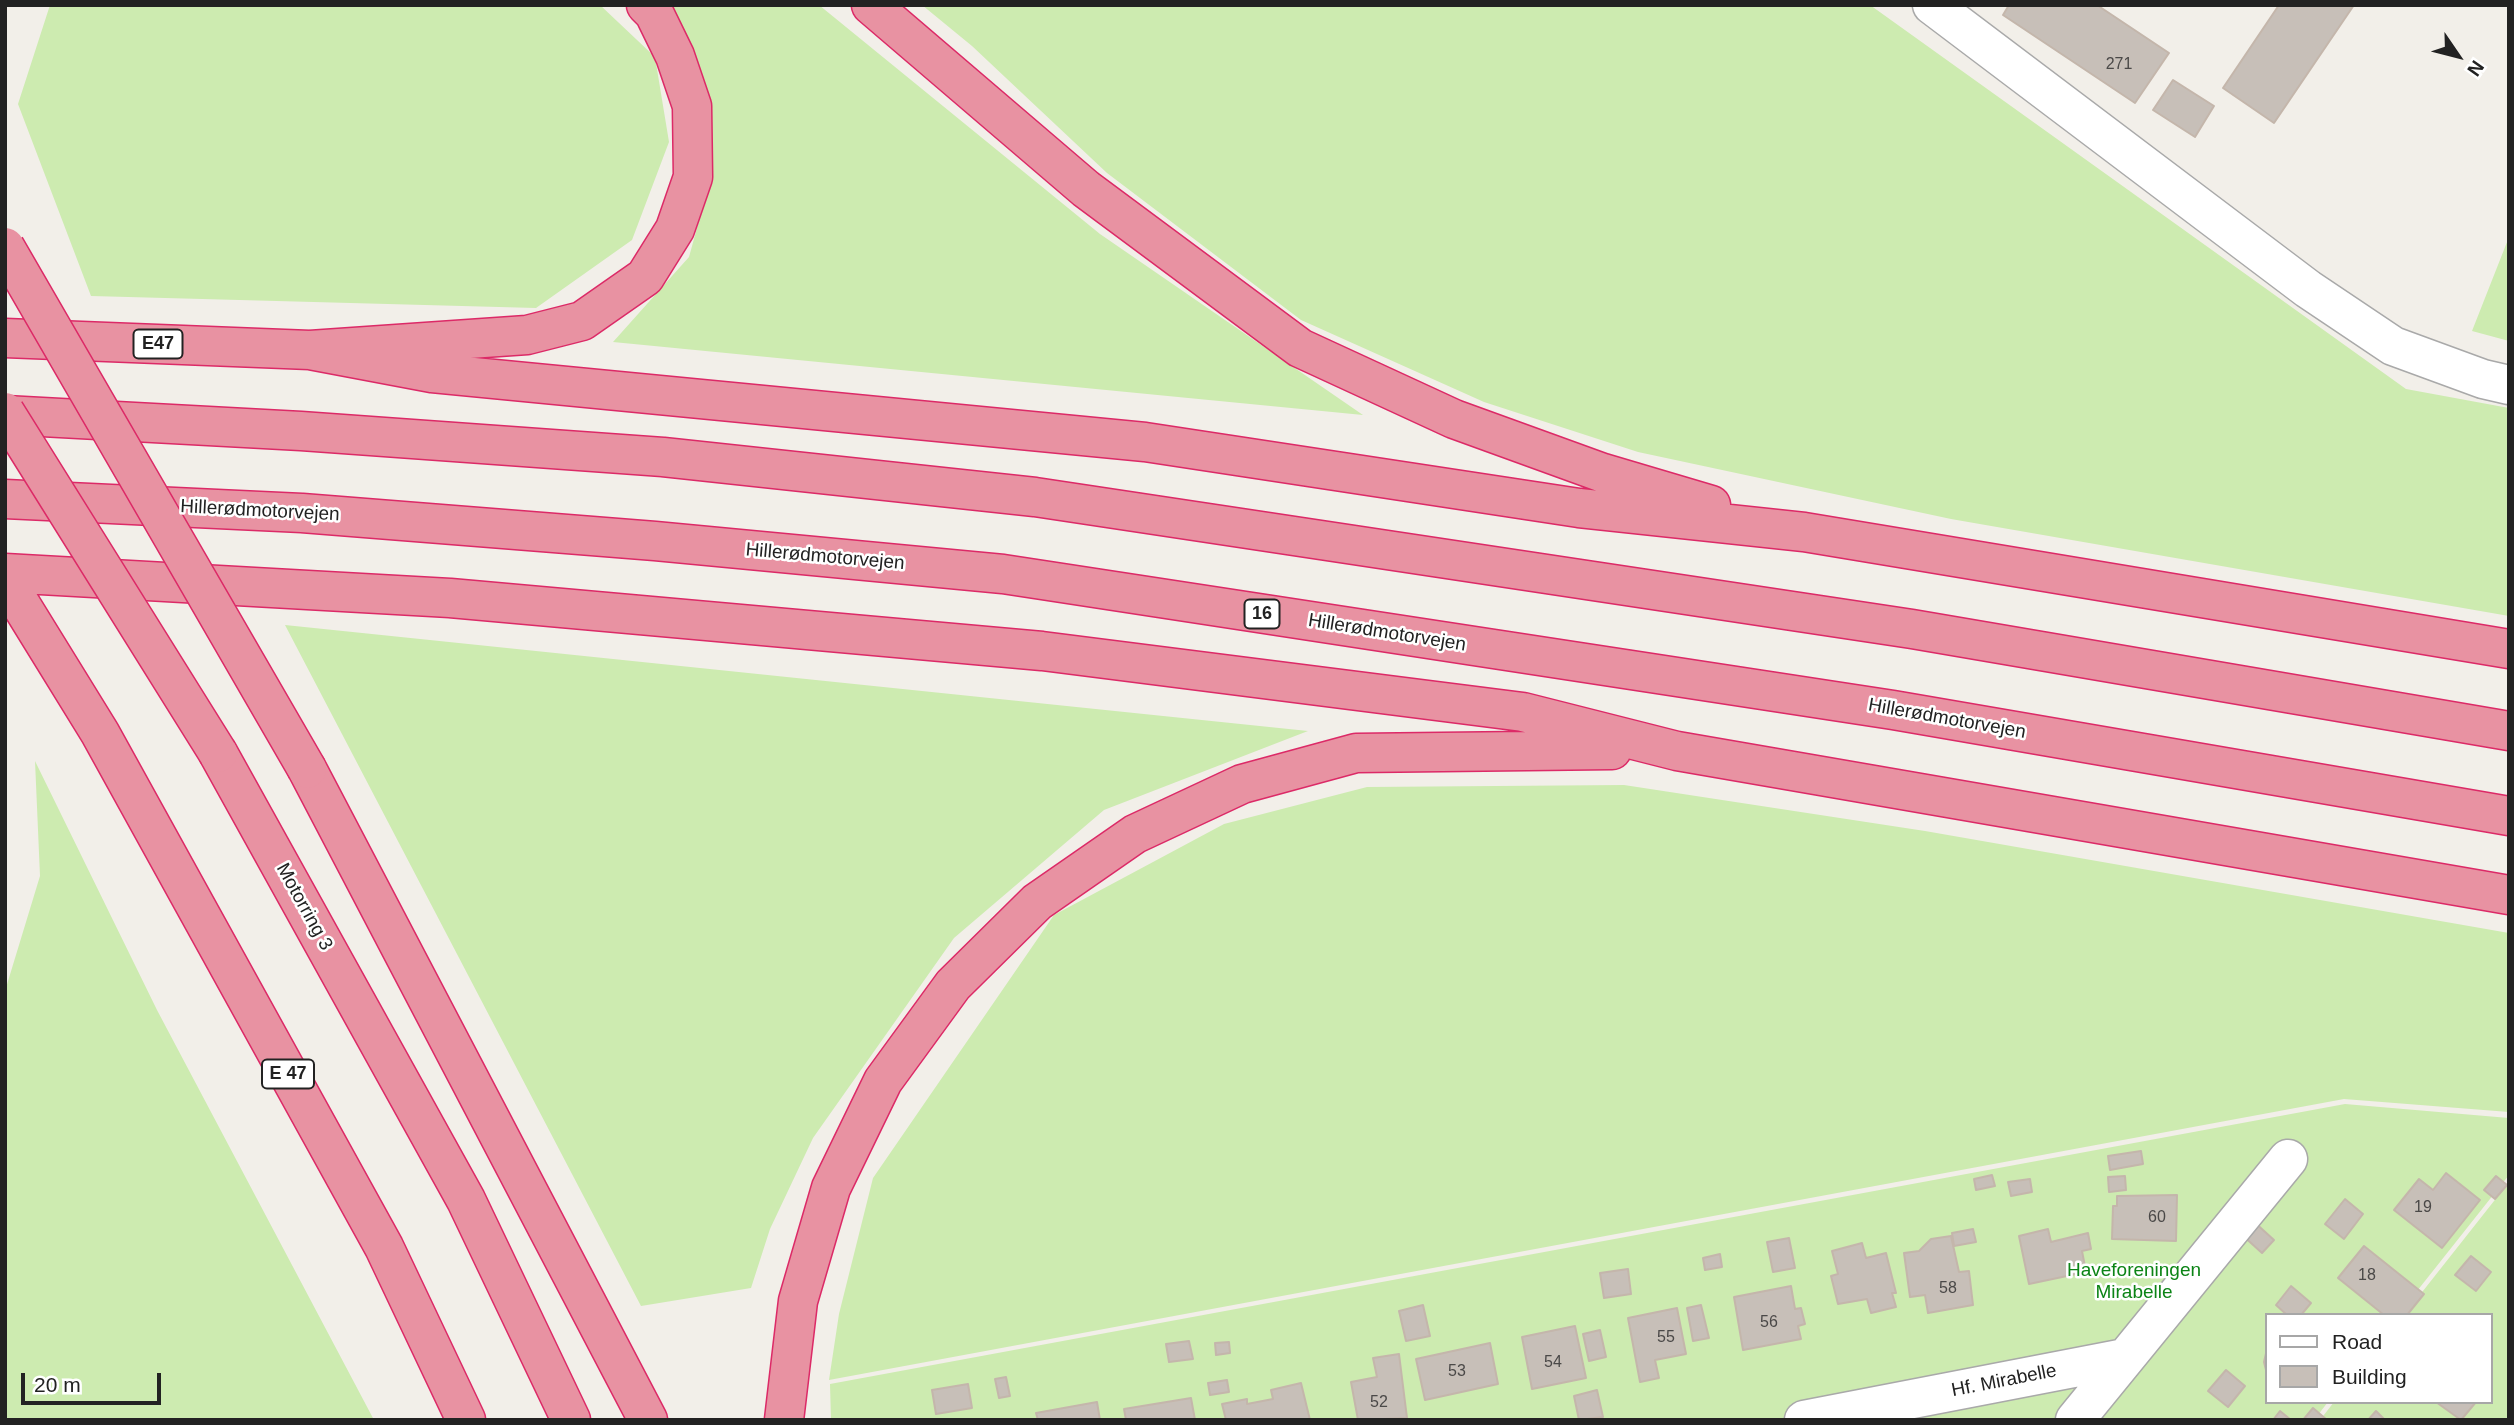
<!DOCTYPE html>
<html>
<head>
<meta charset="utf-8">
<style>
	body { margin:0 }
	#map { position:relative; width:2514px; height:1425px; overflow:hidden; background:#f2efe9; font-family:Arial,sans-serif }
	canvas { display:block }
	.frame { position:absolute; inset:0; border:7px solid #222; pointer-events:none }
	.legend { position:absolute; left:2265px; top:1313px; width:228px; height:91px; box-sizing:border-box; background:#fff; border:2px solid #a7a7a7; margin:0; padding:9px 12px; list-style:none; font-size:21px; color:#222 }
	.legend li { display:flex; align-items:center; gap:14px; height:35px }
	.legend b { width:35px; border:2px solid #a7a7a7 }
	.north { position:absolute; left:2423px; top:21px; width:70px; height:70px; -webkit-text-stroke:5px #fff; paint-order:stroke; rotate:125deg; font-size:19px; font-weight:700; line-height:28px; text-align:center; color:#222 }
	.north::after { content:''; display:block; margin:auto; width:24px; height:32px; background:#222; clip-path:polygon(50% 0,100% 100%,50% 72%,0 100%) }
	.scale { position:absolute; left:21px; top:1373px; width:140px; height:32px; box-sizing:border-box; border:4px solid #222; border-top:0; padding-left:9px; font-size:21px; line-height:24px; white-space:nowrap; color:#222; -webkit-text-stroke:5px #fff; paint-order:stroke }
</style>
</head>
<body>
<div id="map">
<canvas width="2514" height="1425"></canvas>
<div class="frame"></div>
<ul class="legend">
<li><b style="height:9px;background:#fff"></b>Road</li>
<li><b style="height:19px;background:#c7bfb8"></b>Building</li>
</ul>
<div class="north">N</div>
<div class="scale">20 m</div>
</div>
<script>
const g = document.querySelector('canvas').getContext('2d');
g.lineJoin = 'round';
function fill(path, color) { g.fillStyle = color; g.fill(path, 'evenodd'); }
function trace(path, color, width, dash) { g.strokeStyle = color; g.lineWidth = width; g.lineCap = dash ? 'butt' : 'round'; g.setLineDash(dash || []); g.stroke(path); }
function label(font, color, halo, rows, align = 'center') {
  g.font = font + ' Arial,sans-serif'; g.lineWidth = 5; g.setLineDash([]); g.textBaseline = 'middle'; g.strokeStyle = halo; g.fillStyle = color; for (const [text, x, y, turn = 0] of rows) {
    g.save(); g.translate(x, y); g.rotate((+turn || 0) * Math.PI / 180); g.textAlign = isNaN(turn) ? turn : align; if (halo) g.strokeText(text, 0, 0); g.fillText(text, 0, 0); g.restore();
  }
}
const grass = new Path2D(`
	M 50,5 L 600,5 L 655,57 L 669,142 L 632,240 L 536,308 L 91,296 L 18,104 Z
	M 651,5 L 819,5 L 1100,234 L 1363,415 L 613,342 L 689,257 L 711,177 Z
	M 922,5 L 1870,5 L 2406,389 L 2509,408 L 2509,616 L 1951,519 L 1638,452 L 1484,402 L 1301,320 L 1107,173 L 972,46 Z
	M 2509,237 L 2509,341 L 2472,331 Z
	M 285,625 L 1308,731 L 1104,810 L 954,938 L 813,1138 L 770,1229 L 751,1288 L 641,1306 Z
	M 35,761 L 157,1010 L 374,1420 L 5,1420 L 5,991 L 40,876 Z
	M 1624,785 L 1925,831 L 2509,933 L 2509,1112 L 2344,1099 L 829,1380 L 839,1314 L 873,1178 L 1054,915 L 1224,824 L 1367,787 Z
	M 2345,1104 L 2509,1118 L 2509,1175 L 2398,1315 L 2267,1315 L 2267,1402 L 2328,1402 L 2314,1420 L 831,1420 L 830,1384 Z
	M 2509,1182 L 2509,1420 L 2320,1420 L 2334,1402 L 2491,1402 L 2491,1315 L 2404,1315 Z`);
const building = new Path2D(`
	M 2009,5 L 2097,5 L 2169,53 L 2135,103 L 2003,15 Z
	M 2279,5 L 2354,5 L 2274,123 L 2223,88 Z
	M 2173,80 L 2214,106 L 2195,137 L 2153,110 Z
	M 2141,1151 L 2143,1164 L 2110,1170 L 2108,1156 Z
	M 2446,1173 L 2480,1200 L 2442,1248 L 2394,1210 L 2419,1179 L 2433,1190 Z
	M 1992,1175 L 1995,1186 L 1976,1190 L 1974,1179 Z
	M 2125,1176 L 2126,1190 L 2109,1192 L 2108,1177 Z
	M 2496,1176 L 2507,1185 L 2495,1199 L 2484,1190 Z
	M 2030,1179 L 2032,1192 L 2011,1196 L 2008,1182 Z
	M 2177,1195 L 2176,1241 L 2112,1239 L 2113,1206 L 2117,1206 L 2117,1196 Z
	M 2345,1199 L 2363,1214 L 2344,1239 L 2325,1224 Z
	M 2252,1220 L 2274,1240 L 2262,1253 L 2240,1233 Z
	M 1973,1229 L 1976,1242 L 1954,1246 L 1952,1233 Z
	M 2048,1229 L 2051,1242 L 2088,1233 L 2091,1249 L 2082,1251 L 2086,1272 L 2029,1284 L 2019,1236 Z
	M 1951,1236 L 1959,1272 L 1969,1271 L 1973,1305 L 1928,1313 L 1925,1295 L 1910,1297 L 1904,1253 L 1919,1251 L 1931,1239 Z
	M 1789,1238 L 1795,1268 L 1773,1272 L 1767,1242 Z
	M 1862,1243 L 1866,1258 L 1886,1253 L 1896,1293 L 1892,1293 L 1896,1307 L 1871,1313 L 1867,1299 L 1838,1304 L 1831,1276 L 1838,1274 L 1832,1251 Z
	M 2364,1246 L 2424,1294 L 2407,1315 L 2384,1315 L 2338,1278 Z
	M 1720,1254 L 1722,1267 L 1705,1270 L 1703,1258 Z
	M 2471,1256 L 2491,1272 L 2476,1291 L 2455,1275 Z
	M 1628,1269 L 1631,1294 L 1604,1298 L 1600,1273 Z
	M 1791,1286 L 1795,1309 L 1801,1308 L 1805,1324 L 1798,1326 L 1801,1339 L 1743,1350 L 1734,1297 Z
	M 2291,1286 L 2311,1303 L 2301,1315 L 2287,1315 L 2276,1305 Z
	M 1423,1305 L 1430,1336 L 1406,1341 L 1399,1311 Z
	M 1701,1305 L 1709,1338 L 1693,1341 L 1687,1308 Z
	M 1677,1308 L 1686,1354 L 1655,1360 L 1659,1378 L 1640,1382 L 1628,1318 Z
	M 1575,1326 L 1586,1378 L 1532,1389 L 1522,1337 Z
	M 1600,1330 L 1606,1357 L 1589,1361 L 1583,1334 Z
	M 1189,1341 L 1193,1359 L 1169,1362 L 1166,1344 Z
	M 1229,1342 L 1230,1353 L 1216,1355 L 1215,1343 Z
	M 1490,1343 L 1498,1384 L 1425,1400 L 1416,1359 Z
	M 2267,1349 L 2267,1374 L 2264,1362 Z
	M 1399,1354 L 1407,1418 L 1358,1420 L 1351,1382 L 1377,1377 L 1373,1358 Z
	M 2226,1370 L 2245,1386 L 2228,1407 L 2208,1391 Z
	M 1006,1377 L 1010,1396 L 999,1398 L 995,1379 Z
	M 1227,1380 L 1229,1392 L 1210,1395 L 1208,1383 Z
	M 1301,1383 L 1310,1420 L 1226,1420 L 1222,1404 L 1247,1399 L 1247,1404 L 1273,1399 L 1271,1390 Z
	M 968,1384 L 972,1408 L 936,1414 L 932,1390 Z
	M 1597,1390 L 1603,1417 L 1579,1420 L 1574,1396 Z
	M 1191,1398 L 1195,1420 L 1126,1420 L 1124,1409 Z
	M 1097,1402 L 1100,1420 L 1038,1420 L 1036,1413 Z
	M 2436,1402 L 2476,1402 L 2461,1420 Z
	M 2313,1408 L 2327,1420 L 2303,1420 Z
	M 2280,1411 L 2291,1420 L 2273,1420 Z
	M 2376,1411 L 2385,1420 L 2368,1420 Z`);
const minor = new Path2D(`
	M 1932,5 L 2308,289 L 2393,346 L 2483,379 L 2509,385
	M 1804,1420 L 2125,1358
	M 2075,1420 L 2288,1159`);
const highway = new Path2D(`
	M 871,5 L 1086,189 L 1300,348 L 1454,419 L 1603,473 L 1711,505
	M 5,338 L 310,350 L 527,335 L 582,321 L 645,277 L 675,229 L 693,177 L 692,106 L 675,56 L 654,13 L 646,5
	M 310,350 L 432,373 L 1145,442 L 1579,508 L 1804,532 L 2509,649
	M 5,415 L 301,431 L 663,457 L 1035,497 L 1912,629 L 2509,731
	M 5,499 L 302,513 L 655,541 L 1003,574 L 1893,710 L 2509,816
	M 5,573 L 450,598 L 1042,651 L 1523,712 L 1677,751 L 2509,895
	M 5,579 L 100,733 L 384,1247 L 466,1420
	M 218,753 L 466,1200 L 571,1420
	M 307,769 L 648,1420
	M 784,1420 L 798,1301 L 831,1188 L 883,1081 L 953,985 L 1037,902 L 1135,834 L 1242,784 L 1356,753 L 1612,750`);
const highwayBridge = new Path2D(`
	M 5,247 L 307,769
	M 5,412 L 218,753`);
const numberNames = [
	["271",2119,65],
	["19",2423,1208],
	["60",2157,1218],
	["18",2367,1276],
	["58",1948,1289],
	["56",1769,1323],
	["55",1666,1338],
	["54",1553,1363],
	["53",1457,1372],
	["52",1379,1403]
];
const shields = [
	[158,344,49],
	[1262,614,35],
	[288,1074,52]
];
const shieldNames = [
	["E47",158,344],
	["16",1262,614],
	["E 47",288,1074]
];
const streetNames = [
	["Hillerødmotorvejen",260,511,3],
	["Hillerødmotorvejen",825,557,5],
	["Hillerødmotorvejen",1387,633,9],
	["Hillerødmotorvejen",1947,719,10],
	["Motorring 3",304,907,61],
	["Hf. Mirabelle",2004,1381,-11]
];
const parkNames = [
	["Haveforeningen",2134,1271],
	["Mirabelle",2134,1293]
];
fill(grass, '#cdebb0');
fill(building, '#c7bfb8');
trace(building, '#c4b6ab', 2);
trace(minor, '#a9a9a9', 41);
trace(highway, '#dc2a67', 41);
trace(minor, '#fff', 38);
trace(highway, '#e892a2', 38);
trace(highwayBridge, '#dc2a67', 41, []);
trace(highwayBridge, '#e892a2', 38);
label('16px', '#4b4948', null, numberNames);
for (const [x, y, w] of shields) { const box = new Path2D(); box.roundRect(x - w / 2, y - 14.5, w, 29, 5); g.fillStyle = '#fff'; g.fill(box); trace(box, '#222', 2); }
label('bold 18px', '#222', null, shieldNames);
label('19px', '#222', '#fff', streetNames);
label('19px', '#0c8416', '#fff', parkNames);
</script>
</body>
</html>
